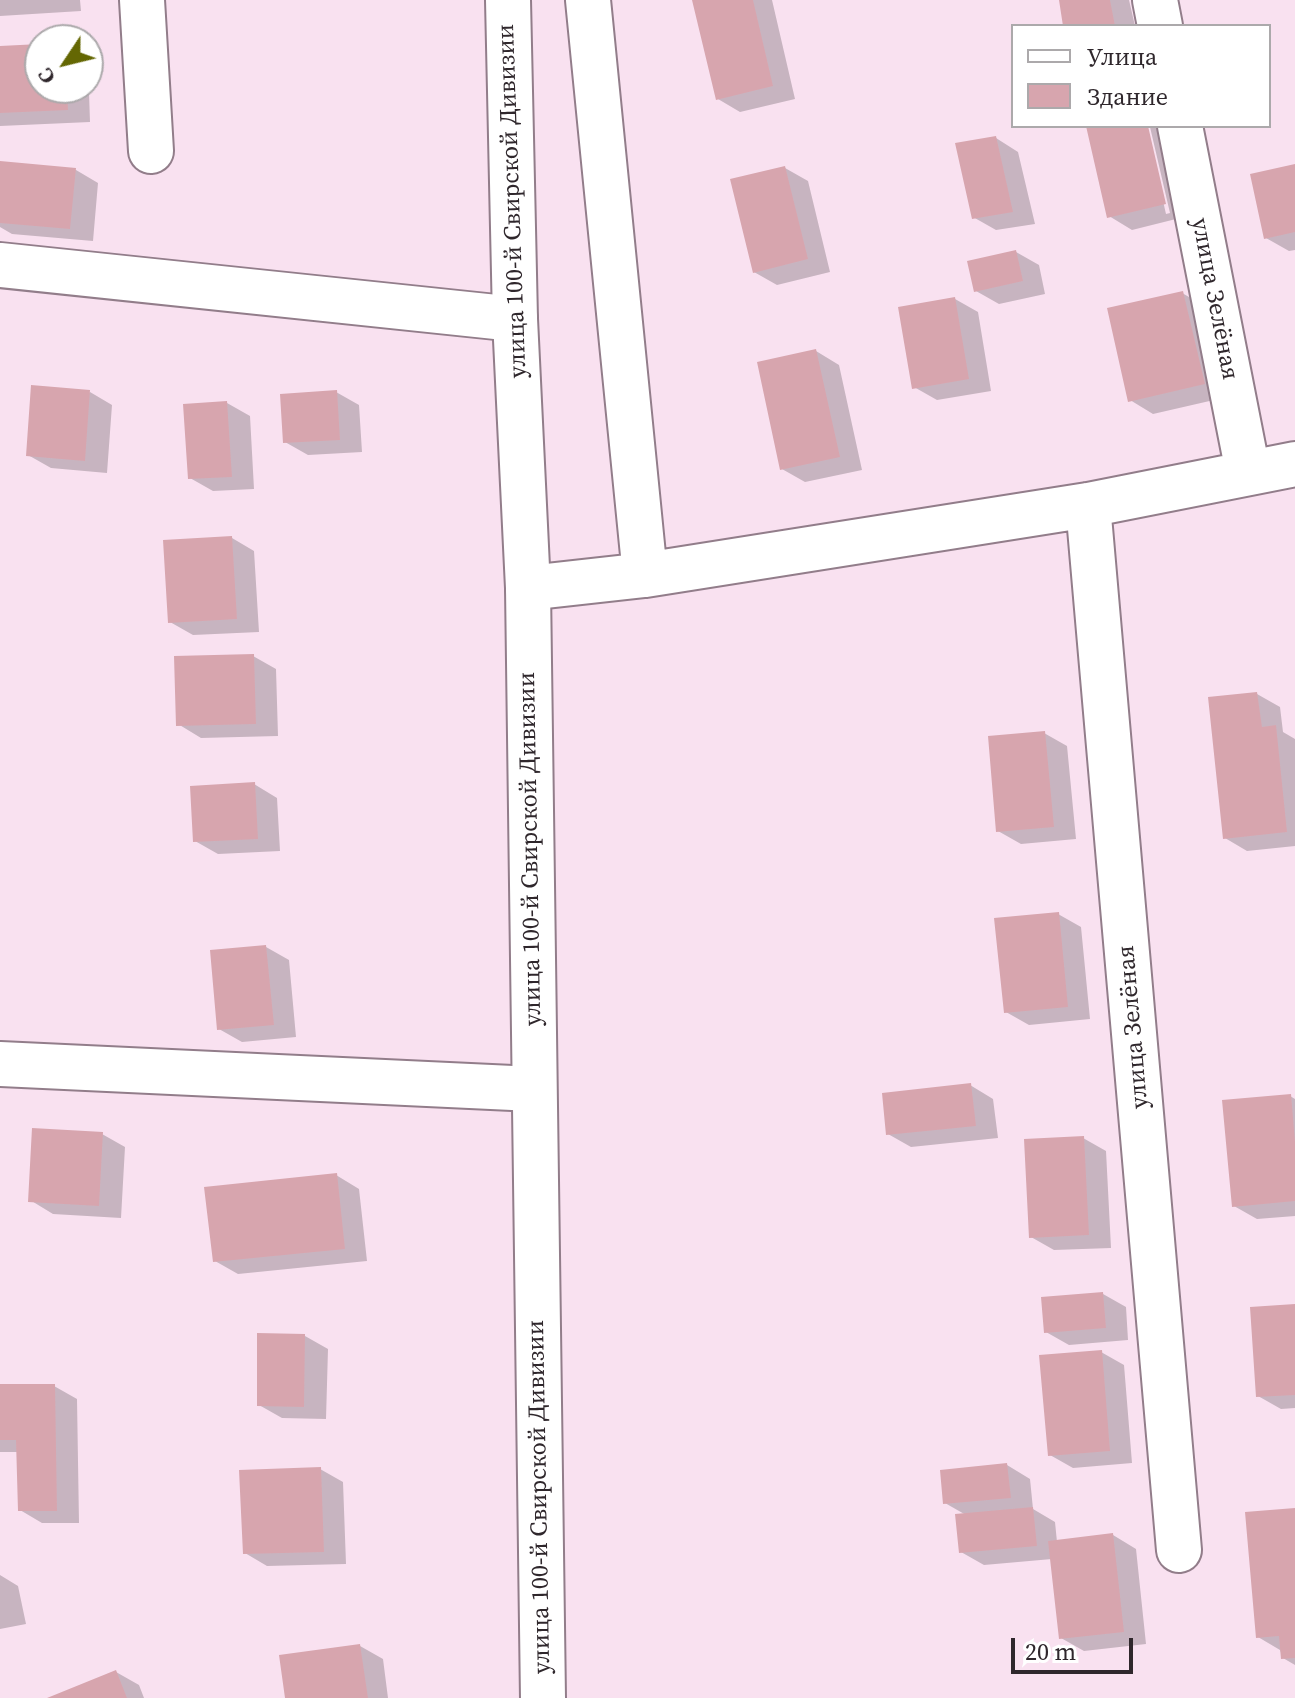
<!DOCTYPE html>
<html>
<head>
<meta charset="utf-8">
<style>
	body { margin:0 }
	#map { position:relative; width:1295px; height:1698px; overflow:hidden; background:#f9e1f0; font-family:"Source Serif 4",serif }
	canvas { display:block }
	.legend { position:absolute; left:1011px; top:24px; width:260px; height:104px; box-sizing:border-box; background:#fff; border:2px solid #aca9ab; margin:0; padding:10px 14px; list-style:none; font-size:24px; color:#2f272c }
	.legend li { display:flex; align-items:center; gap:16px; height:40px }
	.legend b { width:40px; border:2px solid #aca9ab }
	.north { position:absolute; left:24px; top:24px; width:80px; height:80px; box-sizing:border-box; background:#fff; border:2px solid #aca9ab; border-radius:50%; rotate:235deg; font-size:22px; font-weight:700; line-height:32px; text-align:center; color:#2f272c }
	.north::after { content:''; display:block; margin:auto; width:28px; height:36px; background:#646703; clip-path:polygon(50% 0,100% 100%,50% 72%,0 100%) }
	.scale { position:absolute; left:1011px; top:1638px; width:122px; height:36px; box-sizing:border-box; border:4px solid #2f272c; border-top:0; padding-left:10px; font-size:24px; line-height:28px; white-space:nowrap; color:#2f272c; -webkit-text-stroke:6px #fff; paint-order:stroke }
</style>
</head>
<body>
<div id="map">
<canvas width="1295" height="1698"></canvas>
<ul class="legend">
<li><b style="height:10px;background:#fff"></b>Улица</li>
<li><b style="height:22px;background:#d7a5ae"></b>Здание</li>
</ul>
<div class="north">С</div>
<div class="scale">20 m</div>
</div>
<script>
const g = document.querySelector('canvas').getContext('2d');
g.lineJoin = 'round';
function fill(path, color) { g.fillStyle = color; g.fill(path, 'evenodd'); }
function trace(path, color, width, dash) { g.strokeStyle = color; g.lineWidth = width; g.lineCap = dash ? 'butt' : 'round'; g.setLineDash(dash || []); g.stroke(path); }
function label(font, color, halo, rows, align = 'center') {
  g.font = font + ' "Source Serif 4",serif'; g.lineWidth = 8; g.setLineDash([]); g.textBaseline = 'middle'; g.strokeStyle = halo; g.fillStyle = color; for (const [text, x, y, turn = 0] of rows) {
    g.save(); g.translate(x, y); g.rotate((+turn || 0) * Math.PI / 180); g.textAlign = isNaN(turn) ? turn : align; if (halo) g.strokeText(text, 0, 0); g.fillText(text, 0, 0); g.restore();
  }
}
const shadow = new Path2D(`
	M 0,0 L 80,0 L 81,11 L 0,16 Z
	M 695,0 L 772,0 L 795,99 L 740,112 L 718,99 Z
	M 1061,0 L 1129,0 L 1135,26 L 1065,26 Z
	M 40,46 L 40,88 L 88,88 L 88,63 L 90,122 L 0,126 L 0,48 Z
	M 1088,126 L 1167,126 L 1188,216 L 1132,230 L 1109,216 ZM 1146,127 L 1150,127 L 1170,213 L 1166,214 Z
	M 996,138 L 1018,152 L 1035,224 L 996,230 L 973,217 Z
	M 0,163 L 76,170 L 98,183 L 93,241 L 12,234 L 0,227 Z
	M 1295,166 L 1295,250 L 1289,251 L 1266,238 Z
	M 785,168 L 808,181 L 830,272 L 777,285 L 754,272 Z
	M 1016,252 L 1039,265 L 1045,294 L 999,304 L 976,291 Z
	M 1182,293 L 1205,306 L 1227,397 L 1153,414 L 1130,400 Z
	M 955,299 L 978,312 L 991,391 L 937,400 L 914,387 Z
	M 816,351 L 839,365 L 862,470 L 805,482 L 782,469 Z
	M 90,392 L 112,405 L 107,473 L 51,468 L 28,455 Z
	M 336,392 L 359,405 L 362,452 L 308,455 L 285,442 Z
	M 227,403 L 250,416 L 254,489 L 213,491 L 190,478 Z
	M 232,538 L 254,551 L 259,632 L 193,635 L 170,622 Z
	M 253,656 L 276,669 L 278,736 L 201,738 L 178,724 Z
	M 1257,694 L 1280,707 L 1283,732 L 1295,739 L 1295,846 L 1247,851 L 1225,838 Z
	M 1044,733 L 1067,746 L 1076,839 L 1021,844 L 998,831 Z
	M 254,784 L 277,798 L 280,851 L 218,854 L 195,841 Z
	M 1058,914 L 1081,927 L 1090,1019 L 1029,1025 L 1006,1012 Z
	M 266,947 L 289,960 L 296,1037 L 242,1042 L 219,1029 Z
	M 970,1085 L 993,1099 L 998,1138 L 911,1147 L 888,1134 Z
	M 1290,1096 L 1295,1099 L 1295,1216 L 1257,1219 L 1234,1206 Z
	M 102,1134 L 125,1147 L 121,1218 L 53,1214 L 30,1200 Z
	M 1083,1138 L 1106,1151 L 1111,1248 L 1054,1250 L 1031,1237 Z
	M 336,1175 L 359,1189 L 367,1261 L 238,1274 L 215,1261 Z
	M 1103,1294 L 1126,1307 L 1128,1340 L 1069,1345 L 1046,1332 Z
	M 1295,1306 L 1295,1408 L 1281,1409 L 1258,1396 Z
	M 305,1336 L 328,1349 L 326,1419 L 282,1418 L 259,1405 Z
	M 1101,1352 L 1124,1365 L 1132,1463 L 1073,1468 L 1050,1455 Z
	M 0,1386 L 54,1386 L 77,1399 L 79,1523 L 42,1523 L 20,1510 L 19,1452 L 0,1452 Z
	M 1007,1465 L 1030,1479 L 1033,1509 L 1055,1522 L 1057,1542 L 1113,1535 L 1136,1549 L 1146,1644 L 1084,1651 L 1061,1638 L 1052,1559 L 984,1565 L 961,1552 L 966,1515 L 945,1503 Z
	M 320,1469 L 343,1482 L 346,1564 L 267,1566 L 245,1553 Z
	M 1295,1510 L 1295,1665 L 1283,1658 L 1280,1650 L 1258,1637 Z
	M 0,1575 L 18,1586 L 26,1624 L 0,1629 Z
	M 360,1646 L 383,1659 L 388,1698 L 287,1698 Z
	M 116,1672 L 139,1685 L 144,1698 L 52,1698 Z`);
const building = new Path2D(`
	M 692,0 L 753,0 L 773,86 L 716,100 Z
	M 1059,0 L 1110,0 L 1115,26 L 1063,26 Z
	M 40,44 L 40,88 L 67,88 L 68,110 L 0,113 L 0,46 Z
	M 1086,126 L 1148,126 L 1166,204 L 1107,218 Z
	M 996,136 L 1013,212 L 972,219 L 955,143 Z
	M 0,161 L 76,168 L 70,229 L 0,223 Z
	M 1295,164 L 1295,232 L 1264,239 L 1250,174 Z
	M 785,166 L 808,259 L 753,273 L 730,179 Z
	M 1016,250 L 1023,281 L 974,292 L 967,261 Z
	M 1183,291 L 1205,384 L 1128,402 L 1107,308 Z
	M 955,297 L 969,379 L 912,389 L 898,307 Z
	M 816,349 L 840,457 L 780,470 L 757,362 Z
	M 31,385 L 90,390 L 85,461 L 26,456 Z
	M 337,390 L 340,440 L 283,443 L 280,394 Z
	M 227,401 L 232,477 L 188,479 L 183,404 Z
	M 232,536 L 237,619 L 168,623 L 163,540 Z
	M 254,654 L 256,724 L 176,726 L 174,656 Z
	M 1257,692 L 1262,727 L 1276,725 L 1287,832 L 1223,839 L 1208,697 Z
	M 1045,731 L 1054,827 L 996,832 L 988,736 Z
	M 255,782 L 258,839 L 193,842 L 190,786 Z
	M 1059,912 L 1068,1007 L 1004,1013 L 994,918 Z
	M 266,945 L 274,1025 L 217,1030 L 210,950 Z
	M 971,1083 L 976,1126 L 886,1135 L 882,1093 Z
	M 1291,1094 L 1295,1142 L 1295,1201 L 1232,1207 L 1222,1100 Z
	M 32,1128 L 103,1132 L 99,1206 L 28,1202 Z
	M 1084,1136 L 1089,1235 L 1029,1238 L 1024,1139 Z
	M 337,1173 L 345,1249 L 213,1262 L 204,1187 Z
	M 1103,1292 L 1106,1328 L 1044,1333 L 1041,1297 Z
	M 1295,1304 L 1295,1395 L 1256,1397 L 1250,1307 Z
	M 257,1333 L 305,1334 L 304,1407 L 257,1406 Z
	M 1102,1350 L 1110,1451 L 1048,1456 L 1039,1355 Z
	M 0,1384 L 55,1384 L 57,1511 L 18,1511 L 16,1440 L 0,1440 Z
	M 1007,1463 L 1011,1498 L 943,1504 L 940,1470 Z
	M 321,1467 L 324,1552 L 243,1554 L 239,1470 Z
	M 1033,1507 L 1037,1546 L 959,1553 L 955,1514 Z
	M 1295,1508 L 1295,1658 L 1281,1659 L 1279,1636 L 1256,1638 L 1245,1512 Z
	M 1113,1533 L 1124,1632 L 1059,1639 L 1048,1541 Z
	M 360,1644 L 368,1698 L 285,1698 L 279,1655 Z
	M 116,1670 L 127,1698 L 47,1698 Z`);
const minor = new Path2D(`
	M 142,0 L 151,151
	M 588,0 L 645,575
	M 1155,0 L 1160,26
	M 1180,126 L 1248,472
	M 0,265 L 515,319
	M 1088,505 L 1179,1550
	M 528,588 L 645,575 L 1088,505 L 1295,464
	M 0,1064 L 534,1089`);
const major = new Path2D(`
	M 508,0 L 515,319 L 528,588 L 543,1698`);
const streetNames = [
	["улица 100-й Свирской Дивизии",513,201,-92],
	["улица Зелёная",1214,299,79],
	["улица 100-й Свирской Дивизии",531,849,-91],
	["улица Зелёная",1134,1027,-95],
	["улица 100-й Свирской Дивизии",540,1497,-91]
];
fill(shadow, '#0003');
fill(building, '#d7a5ae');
trace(minor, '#927d8a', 48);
trace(major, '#927d8a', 48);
trace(minor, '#fff', 44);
trace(major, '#fff', 44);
label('24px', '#2f272c', '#fff', streetNames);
</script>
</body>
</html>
